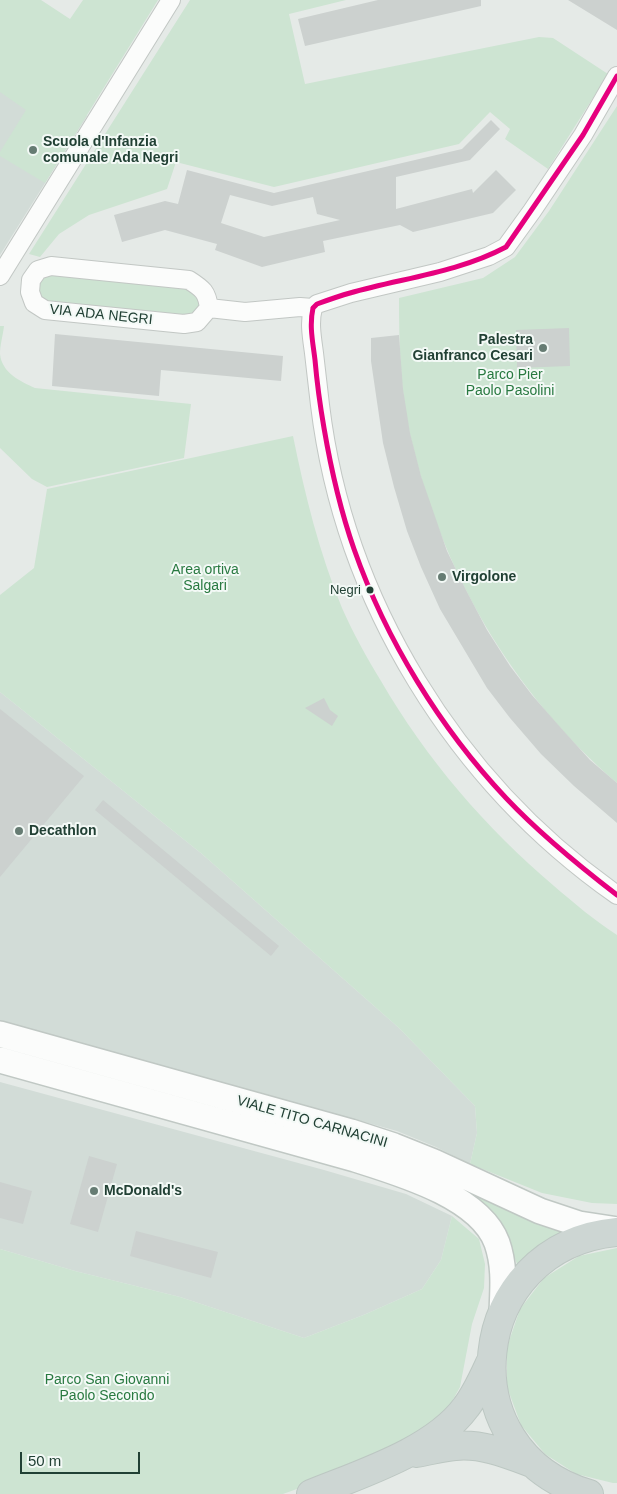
<!DOCTYPE html>
<html>
<head>
<meta charset="utf-8">
<style>
	body { margin:0 }
	#map { position:relative; width:617px; height:1494px; overflow:hidden; background:#e5eae7; font-family:Helvetica,sans-serif }
	canvas { display:block }
	.scale { position:absolute; left:20px; top:1452px; width:120px; height:22px; box-sizing:border-box; border:2px solid #214034; border-top:0; padding-left:6px; font-size:15px; line-height:18px; white-space:nowrap; color:#214034; -webkit-text-stroke:4px #f3f9f6; paint-order:stroke }
</style>
</head>
<body>
<div id="map">
<canvas width="617" height="1494"></canvas>
<div class="scale">50 m</div>
</div>
<script>
const g = document.querySelector('canvas').getContext('2d');
g.lineJoin = 'round';
function fill(path, color) { g.fillStyle = color; g.fill(path, 'evenodd'); }
function trace(path, color, width, dash) { g.strokeStyle = color; g.lineWidth = width; g.lineCap = dash ? 'butt' : 'round'; g.setLineDash(dash || []); g.stroke(path); }
function label(font, color, halo, rows, align = 'center') {
  g.font = font + ' Helvetica,sans-serif'; g.lineWidth = 4; g.setLineDash([]); g.textBaseline = 'middle'; g.strokeStyle = halo; g.fillStyle = color; for (const [text, x, y, turn = 0] of rows) {
    g.save(); g.translate(x, y); g.rotate((+turn || 0) * Math.PI / 180); g.textAlign = isNaN(turn) ? turn : align; if (halo) g.strokeText(text, 0, 0); g.fillText(text, 0, 0); g.restore();
  }
}
const built = new Path2D(`
	M 0,25 L 87,116 L 0,255 Z
	M 0,692 L 202,854 L 399,1028 L 475,1106 L 477,1133 L 470,1164 L 436,1147 L 397,1131 L 0,1021 Z
	M 0,1082 L 324,1170 L 406,1194 L 452,1216 L 441,1260 L 422,1289 L 366,1314 L 304,1338 L 180,1297 L 75,1271 L 0,1249 Z`);
const green = new Path2D(`
	M 0,0 L 41,0 L 70,19 L 83,0 L 158,0 L 45,183 L 0,156 L 0,152 L 26,110 L 0,92 Z
	M 190,0 L 346,0 L 289,14 L 305,84 L 539,37 L 553,38 L 608,74 L 548,169 L 505,139 L 510,129 L 490,112 L 459,144 L 274,187 L 176,162 L 167,189 L 89,215 L 59,234 L 40,257 L 29,254 Z
	M 617,106 L 617,783 C 512,693 440,569 410,434 C 400,390 399,343 399,298 L 483,278 L 515,257 L 549,211 Z
	M 54,271 L 189,285 L 199,291 L 201,308 L 184,319 L 46,305 L 38,299 L 40,275 Z
	M 0,326 L 4,326 C 3,335 0,345 0,354 C 2,373 20,381 35,388 L 191,404 L 184,458 L 47,487 L 32,479 L 0,448 Z
	M 293,436 C 305,495 319,552 342,608 C 353,633 367,658 381,681 C 427,760 485,827 554,886 C 574,903 595,921 617,935 L 617,1204 L 592,1203 L 542,1193 L 470,1164 L 477,1133 L 475,1106 L 399,1028 L 202,854 L 0,692 L 0,595 L 34,568 L 47,489 Z
	M 0,1044 L 360,1146 L 564,1230 L 530,1252 L 517,1264 L 508,1242 L 456,1191 L 0,1051 Z
	M 452,1216 L 479,1239 L 485,1264 L 484,1288 L 472,1324 L 460,1387 L 450,1405 L 432,1430 L 355,1468 L 283,1494 L 0,1494 L 0,1249 L 75,1271 L 180,1297 L 304,1338 L 366,1314 L 422,1289 L 441,1260 Z
	M 617,1248 L 617,1483 L 613,1483 L 576,1474 L 545,1454 L 521,1425 L 507,1387 L 507,1347 L 520,1309 L 544,1278 L 579,1256 Z`);
const building = new Path2D(`
	M 378,0 L 481,0 L 481,6 L 305,46 L 298,19 Z
	M 568,0 L 617,0 L 617,30 Z
	M 491,120 L 500,129 L 470,160 L 396,177 L 396,209 L 472,189 L 473,193 L 496,170 L 516,190 L 493,213 L 413,232 L 400,225 L 323,241 L 325,252 L 262,267 L 215,250 L 217,244 L 165,230 L 122,242 L 114,215 L 165,201 L 178,204 L 187,170 L 274,193 L 462,149 ZM 230,195 L 272,206 L 313,197 L 317,214 L 340,220 L 264,237 L 221,223 Z
	M 569,328 L 570,366 L 517,368 L 516,330 Z
	M 55,334 L 283,356 L 281,381 L 161,370 L 159,396 L 52,386 Z
	M 399,335 L 403,389 L 410,433 L 421,476 L 447,551 L 466,590 L 487,630 L 510,666 L 532,695 L 561,728 L 590,760 L 617,783 L 617,823 L 574,786 L 541,754 L 510,718 L 487,688 L 440,609 L 421,567 L 407,531 L 394,487 L 383,443 L 371,361 L 371,338 Z
	M 324,698 L 330,710 L 338,716 L 332,726 L 305,708 Z
	M 0,709 L 84,776 L 0,877 Z
	M 103,800 L 279,946 L 271,956 L 95,810 Z
	M 89,1156 L 117,1164 L 98,1232 L 70,1224 Z
	M 0,1182 L 32,1191 L 23,1224 L 0,1218 Z
	M 136,1231 L 218,1252 L 211,1278 L 130,1256 Z`);
const minor = new Path2D(`
	M 0,276 L 171,0
	M 209,308 C 207,292 203,289 189,280 L 51,266 L 38,270 L 31,280 L 30,292 L 34,303 L 45,310 L 184,324 L 197,322 L 209,308 L 245,312 L 300,307 L 313,308 L 317,304 L 351,293 L 440,272 L 489,256 L 506,247 L 532,211 L 583,135 L 617,76
	M 313,308 C 309,322 312,338 314,353 C 316,370 318,388 320,405 C 344,602 456,782 617,895`);
const secondary = new Path2D(`
	M 0,1034 L 351,1132 L 394,1146 L 434,1162 L 540,1211 L 579,1224 L 617,1230
	M 0,1060 L 355,1159 C 399,1173 480,1196 497,1243 C 505,1266 503,1288 502,1312`);
const primary = new Path2D(`
	M 416,1453 C 429,1451 442,1447 455,1446 C 481,1443 508,1454 532,1463
	M 311,1494 C 360,1474 434,1451 466,1407 C 476,1394 483,1378 490,1363
	M 589,1494 C 445,1452 466,1246 617,1232`);
const bus1 = new Path2D(`
	M 313,308 C 309,326 313,343 315,360 C 317,383 320,405 324,428 C 331,469 340,509 354,549 C 386,640 440,728 506,798 C 540,834 578,865 617,895
	M 313,308 L 317,304 C 328,300 339,296 350,293 C 402,278 457,273 506,247 L 583,135 L 617,76`);
const markers = [
	[33,150,5,"#667c73"],
	[543,348,5,"#667c73"],
	[442,577,5,"#667c73"],
	[370,590,4.5,"#214034"],
	[19,831,5,"#667c73"],
	[94,1191,5,"#667c73"]
];
const busNames = [
	["Negri",361,590]
];
const poiNames = [
	["Scuola d'Infanzia",43,142],
	["comunale Ada Negri",43,158],
	["Palestra",533,340,"right"],
	["Gianfranco Cesari",533,356,"right"],
	["Virgolone",452,577],
	["Decathlon",29,831],
	["McDonald's",104,1191]
];
const streetNames = [
	["VIA ADA NEGRI",101,315,6],
	["VIALE TITO CARNACINI",312,1122,16]
];
const parkNames = [
	["Parco Pier",510,375],
	["Paolo Pasolini",510,391],
	["Area ortiva",205,570],
	["Salgari",205,586],
	["Parco San Giovanni",107,1380],
	["Paolo Secondo",107,1396]
];
fill(built, '#d2dcd7');
fill(green, '#cde4d2');
fill(building, '#ccd1cf');
trace(minor, '#c2c7c4', 20);
trace(secondary, '#c0c8c4', 28);
trace(primary, '#bcc7c2', 30);
trace(minor, '#fbfcfb', 18);
trace(secondary, '#fbfcfb', 25);
trace(primary, '#cdd6d3', 28);
trace(bus1, '#e6007e', 5);
for (const [x, y, r, color] of markers) { const dot = new Path2D(); dot.arc(x, y, r, 0, 2 * Math.PI); g.fillStyle = color; g.fill(dot); trace(dot, '#f3f9f6', 2); }
label('13px', '#214034', '#f3f9f6', busNames, 'right');
label('bold 14px', '#214034', '#f3f9f6', poiNames, 'left');
label('14px', '#214034', '#f3f9f6', streetNames);
label('14px', '#287940', '#f3f9f6', parkNames);
</script>
</body>
</html>
